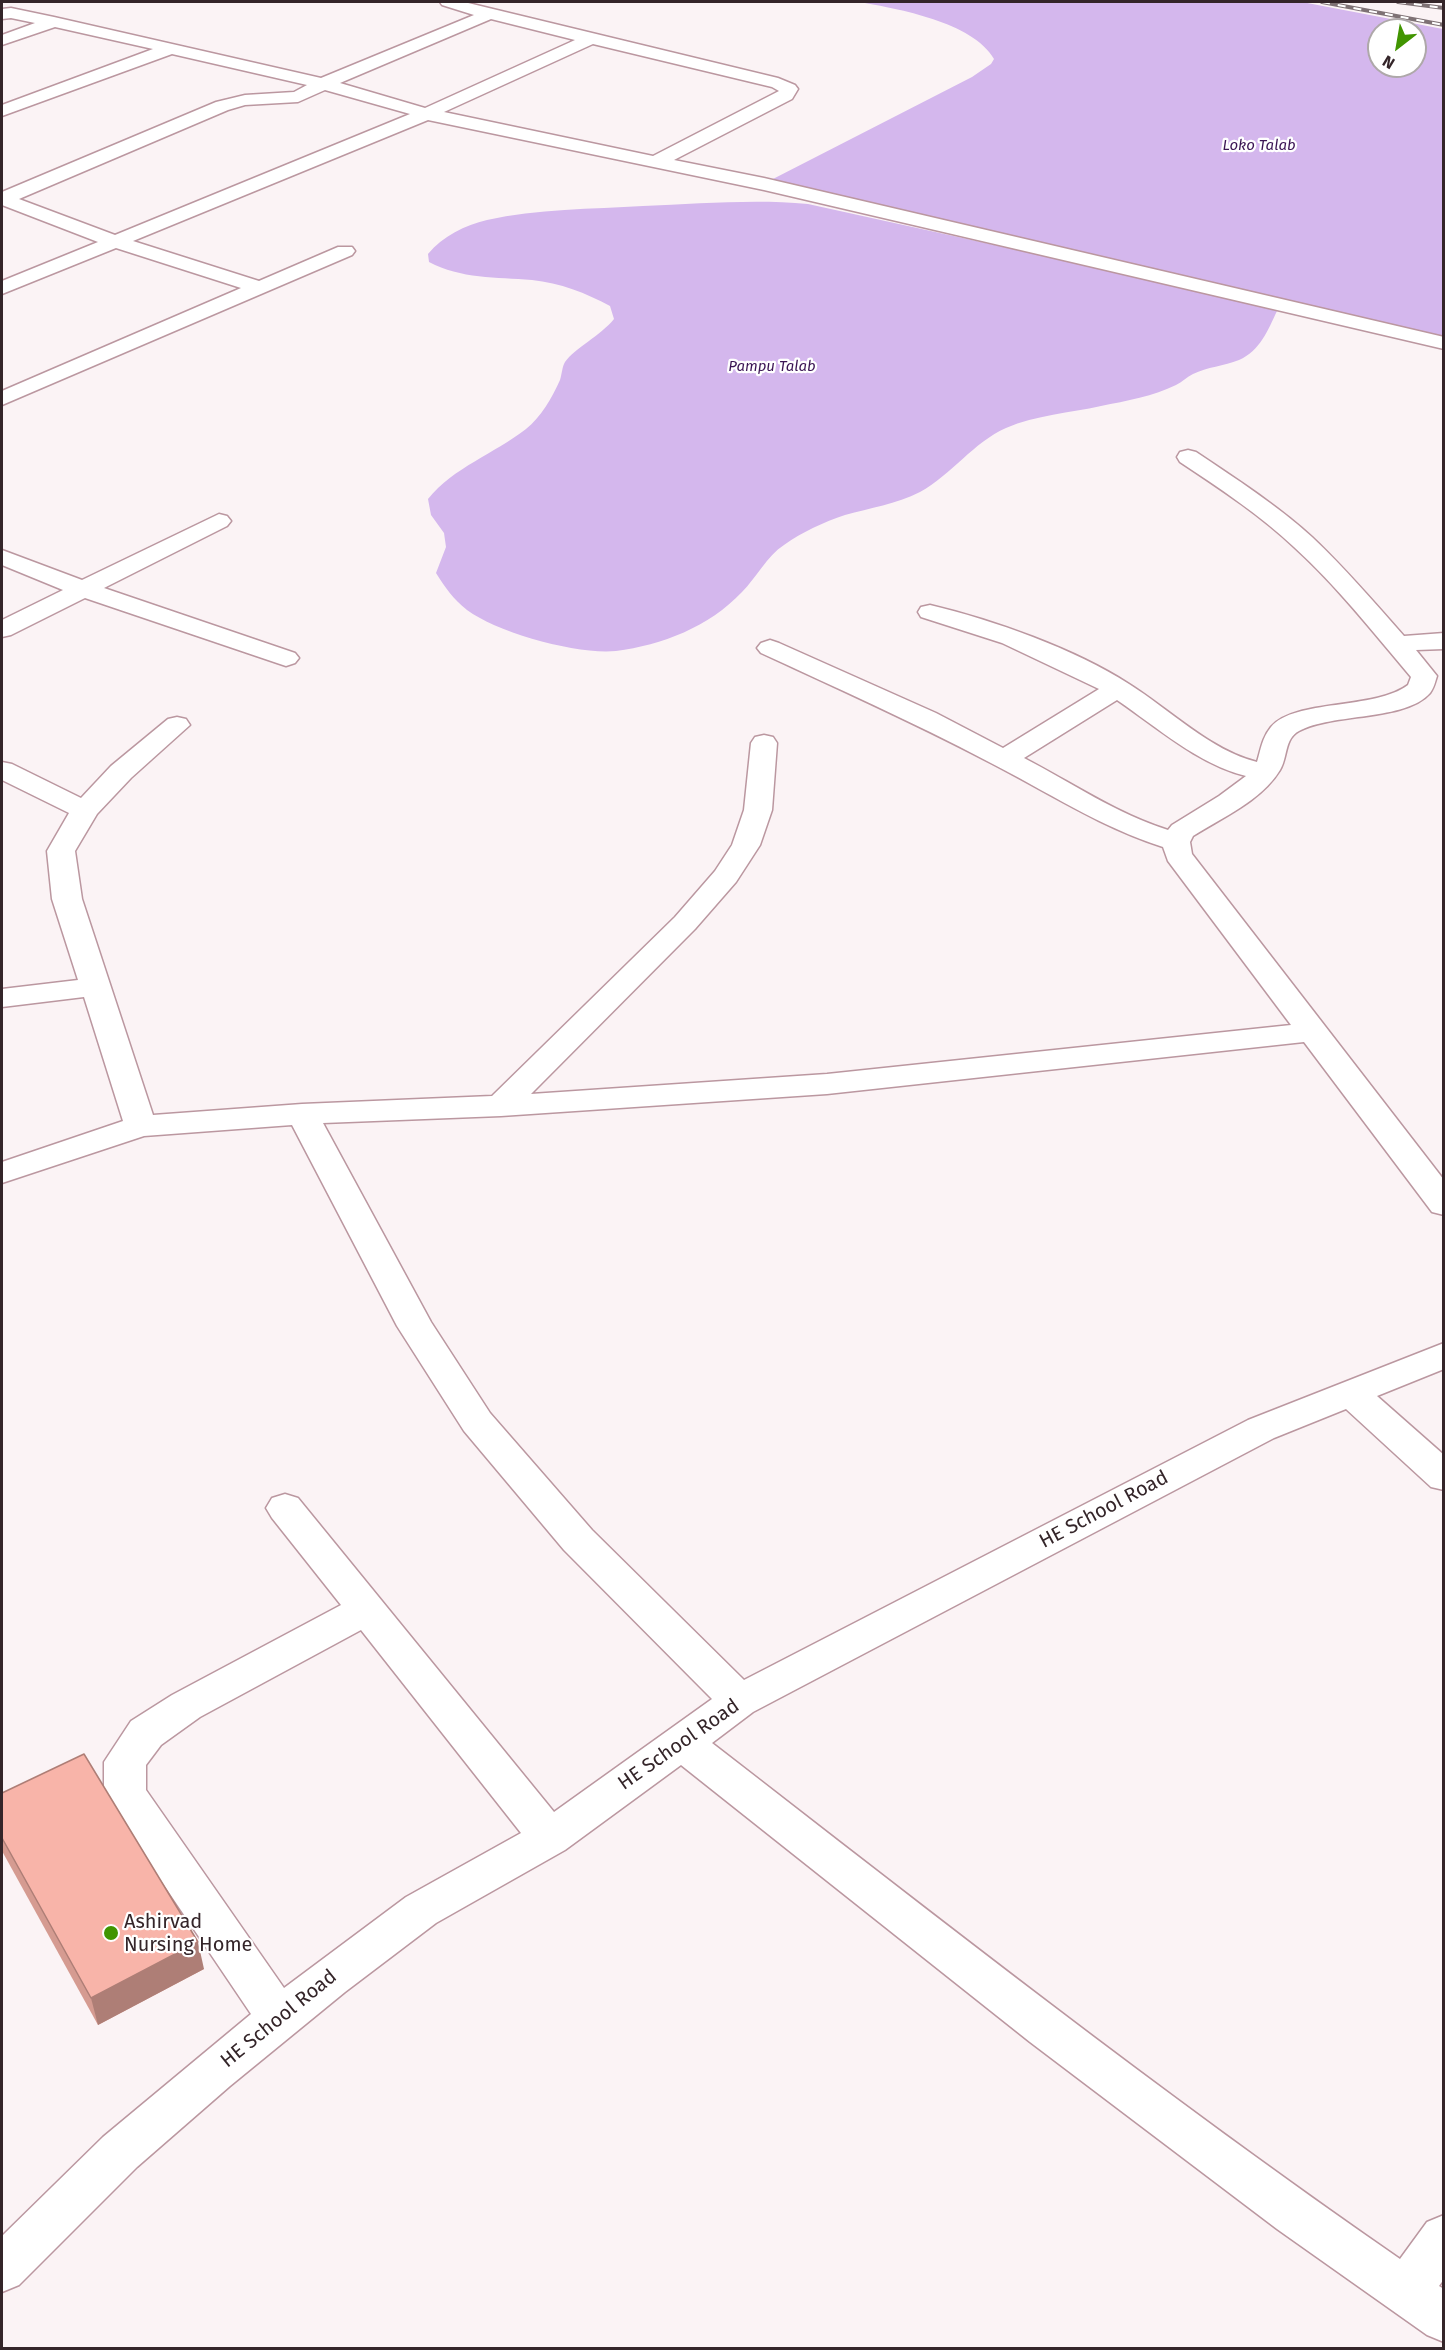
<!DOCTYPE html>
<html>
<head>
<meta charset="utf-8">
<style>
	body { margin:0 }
	#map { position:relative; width:1445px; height:2350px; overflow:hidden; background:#fbf3f5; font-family:"Fira Sans",sans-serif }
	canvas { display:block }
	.frame { position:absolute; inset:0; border:3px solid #342529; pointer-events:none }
	.north { position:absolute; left:1367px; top:18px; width:60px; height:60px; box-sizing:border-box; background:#fff; border:2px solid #aea8a9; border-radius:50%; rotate:211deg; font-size:16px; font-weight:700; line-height:24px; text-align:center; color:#342529 }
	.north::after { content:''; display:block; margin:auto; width:21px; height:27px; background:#419501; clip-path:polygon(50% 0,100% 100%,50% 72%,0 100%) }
</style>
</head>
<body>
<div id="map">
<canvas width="1445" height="2350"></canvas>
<div class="frame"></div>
<div class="north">N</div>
</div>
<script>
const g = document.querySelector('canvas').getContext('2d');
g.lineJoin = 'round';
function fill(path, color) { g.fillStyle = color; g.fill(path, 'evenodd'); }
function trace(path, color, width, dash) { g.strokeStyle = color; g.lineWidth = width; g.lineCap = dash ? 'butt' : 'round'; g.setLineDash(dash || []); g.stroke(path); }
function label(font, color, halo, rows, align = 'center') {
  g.font = font + ' "Fira Sans",sans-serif'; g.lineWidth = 4.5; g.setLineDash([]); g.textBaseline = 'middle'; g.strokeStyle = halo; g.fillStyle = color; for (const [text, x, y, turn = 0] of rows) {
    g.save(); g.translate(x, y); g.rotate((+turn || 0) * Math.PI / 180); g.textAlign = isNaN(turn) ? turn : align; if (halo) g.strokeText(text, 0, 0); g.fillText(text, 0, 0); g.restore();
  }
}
const water = new Path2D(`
	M 860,2 L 1302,2 L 1443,29 L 1443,337 L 1108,260 L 1099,268 L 1277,311 C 1268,330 1260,351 1239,360 C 1224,366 1207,367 1193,374 C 1187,377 1182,382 1176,385 C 1154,396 1126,401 1101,406 C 1070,413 1036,415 1006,428 C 974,442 951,475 920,492 C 896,504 870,508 845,515 C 824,522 802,532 784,545 C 767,556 756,578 742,592 C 709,627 662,645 616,651 C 578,655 498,633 467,610 C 453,599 445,587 436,573 L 446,547 L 444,533 L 431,515 L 428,499 C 454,467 494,454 526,429 C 541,417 552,398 560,380 C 562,374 562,367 565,362 C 575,348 600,336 614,319 L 610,306 C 586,293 560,283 532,280 C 496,277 461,279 429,262 L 428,254 C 443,236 465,225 487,220 C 537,209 592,209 643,206 C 698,204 753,199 808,204 L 1040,255 L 1051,245 L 771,180 L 972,77 L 991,64 L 994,59 C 973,22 898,9 860,2 ZM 1379,30 L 1415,30 L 1415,66 L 1379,66 Z`);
const street = new Path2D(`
	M 440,2 L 464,2 L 778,78 L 795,85 L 798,89 L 792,99 L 674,160 L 764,178 L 1444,337 L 1444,349 L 764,190 L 428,120 L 133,241 L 259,281 L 338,247 L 352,247 L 355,251 L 352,255 L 2,405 L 2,391 L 241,288 L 116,248 L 2,294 L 2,281 L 98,242 L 2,205 L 2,192 L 216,102 L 245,95 L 294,92 L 307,85 L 172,54 L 2,116 L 2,105 L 153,49 L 55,27 L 2,45 L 2,35 L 35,23 L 11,18 L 2,19 L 2,9 L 11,8 L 54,17 L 321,78 L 474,15 L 442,5 ZM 491,19 L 575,40 L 425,108 L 340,83 ZM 593,44 L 772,87 L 779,91 L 653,156 L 444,112 ZM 325,90 L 410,114 L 115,235 L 19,199 L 228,110 L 245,105 L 298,102 Z
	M 1188,450 L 1196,452 C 1236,479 1277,505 1312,537 C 1345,568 1374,602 1404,636 L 1444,633 L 1444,649 L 1416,650 L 1437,676 C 1435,682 1434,688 1430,693 C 1406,721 1332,713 1299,731 C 1284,739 1288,757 1280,770 C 1261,801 1223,817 1193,836 L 1190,842 L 1192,854 L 1444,1180 L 1444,1215 L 1432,1212 L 1304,1042 L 827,1094 L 501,1116 L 323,1123 L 431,1322 L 490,1413 L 592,1530 L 744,1680 L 1248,1420 L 1444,1343 L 1444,1369 L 1377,1396 L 1444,1455 L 1444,1490 L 1431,1487 L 1346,1409 L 1274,1438 L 753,1712 L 712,1743 C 938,1918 1164,2096 1400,2259 L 1427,2222 L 1444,2215 L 1444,2279 L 1439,2286 L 1444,2289 L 1444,2342 L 1427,2335 L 1277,2229 L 1030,2042 L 681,1765 L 565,1850 L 436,1923 L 345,1992 L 230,2086 L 137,2167 L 19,2285 L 2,2292 L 2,2236 L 103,2137 L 251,2014 L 110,1805 L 104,1793 L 104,1762 L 131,1721 L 172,1695 L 341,1605 L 272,1518 L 266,1508 L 272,1498 L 285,1494 L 298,1498 L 554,1812 L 712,1699 L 564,1550 L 464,1431 L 397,1326 L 292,1125 L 144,1136 L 2,1183 L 2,1162 L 123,1121 L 84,997 L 2,1007 L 2,989 L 78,980 L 52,899 L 47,851 L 69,813 L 2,780 L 2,762 L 12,764 L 81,798 L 111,766 L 168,719 L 177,717 L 186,719 L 190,725 L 131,778 L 97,814 L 75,851 L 82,899 L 153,1115 L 302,1104 L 492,1096 L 675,917 L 715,871 L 732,845 L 744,810 L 751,743 L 755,737 L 764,735 L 773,737 L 777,743 L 772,810 L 760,845 L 736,882 L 695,929 L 531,1094 L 827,1074 L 1291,1025 L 1168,861 L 1163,847 C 1100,827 1046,791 987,761 C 913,722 837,688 761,653 L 757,648 L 761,643 L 770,640 L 779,643 L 936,713 L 1003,748 L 1099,689 L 1002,643 L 921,617 L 918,612 L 921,607 L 930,605 C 993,620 1075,649 1129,684 C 1169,709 1211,751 1257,762 C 1261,749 1262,738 1271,727 C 1294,699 1375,710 1408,685 L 1411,677 C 1373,632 1337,586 1294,547 C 1259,514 1219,488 1180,462 L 1177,457 L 1180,452 ZM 1117,700 C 1158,728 1198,764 1246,776 L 1219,796 L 1172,825 L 1168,830 C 1117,814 1072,783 1024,758 ZM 361,1630 L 521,1833 L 406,1897 L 284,1988 L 146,1790 L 146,1765 L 161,1745 L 200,1717 Z
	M 219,514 L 227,516 L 231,521 L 227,526 L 104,588 L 295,653 L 299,658 L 295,663 L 286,666 L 277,663 L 85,598 L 11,635 L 2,637 L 2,620 L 63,590 L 2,565 L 2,550 L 82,580 Z`);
const rail = new Path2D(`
	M 1322,2 L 1444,25
	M 1398,2 L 1444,8`);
const wall = new Path2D(`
	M 2,1793 L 204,1969 L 98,2025 L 2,1851 Z`);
const shadedWall = new Path2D(`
	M 198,1942 L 204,1969 L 98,2025 L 91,1998 Z`);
const building = new Path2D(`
	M 84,1754 L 198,1942 L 91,1998 L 2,1838 L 2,1793 Z`);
const markers = [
	[111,1933,8,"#419501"]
];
const farWaternames = [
	["Loko Talab",1259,146],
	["Pampu Talab",772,367]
];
const nearStreetnames = [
	["HE School Road",1104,1510,-28],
	["HE School Road",679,1745,-35],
	["HE School Road",279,2019,-39]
];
const nearPoinames = [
	["Ashirvad",124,1922],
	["Nursing Home",124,1945]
];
fill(water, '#d4b7ed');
trace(street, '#bb97a0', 3);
fill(street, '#fff');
trace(rail, '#7e7174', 4);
trace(rail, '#fff', 2, [8]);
fill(wall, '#d59b91');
fill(shadedWall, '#ae7e76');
fill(building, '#f8b4a9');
trace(building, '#ae7e76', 1.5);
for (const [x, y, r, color] of markers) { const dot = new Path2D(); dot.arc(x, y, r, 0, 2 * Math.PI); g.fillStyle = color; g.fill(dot); trace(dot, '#fff', 2); }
label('italic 15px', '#3b1554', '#fff', farWaternames);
label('20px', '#342529', '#fff', nearStreetnames);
label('20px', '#342529', '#fff', nearPoinames, 'left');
</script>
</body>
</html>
